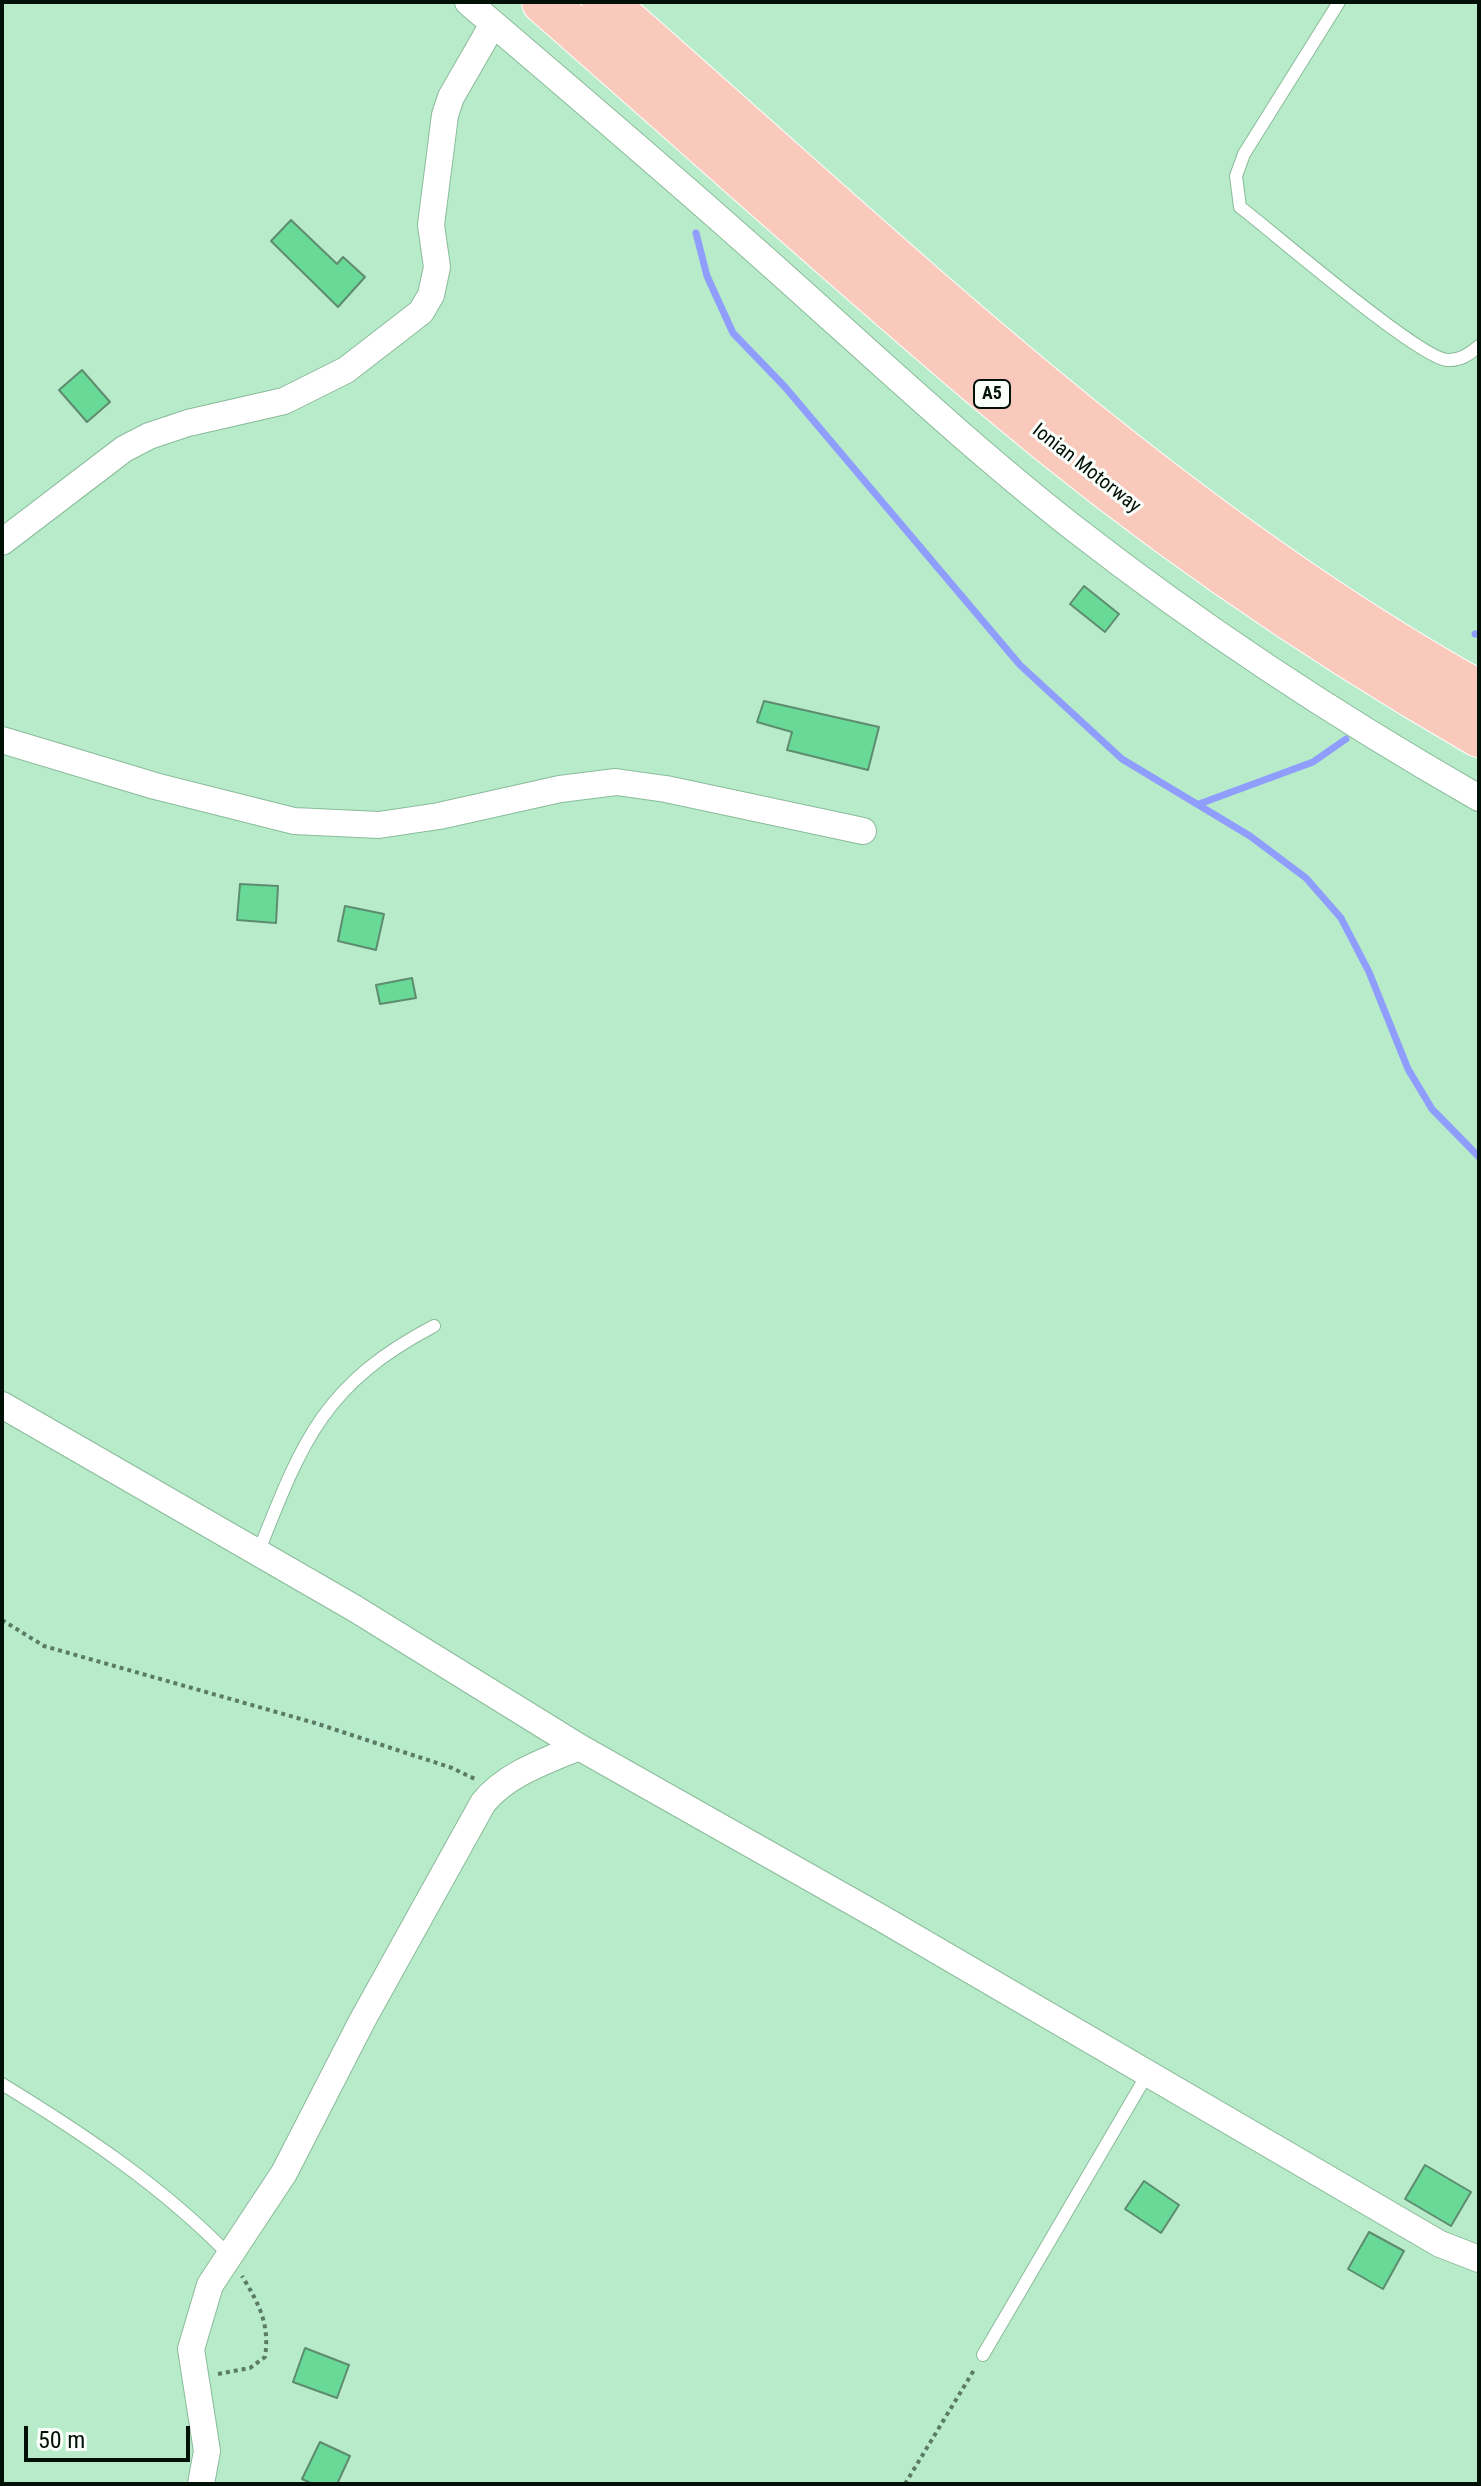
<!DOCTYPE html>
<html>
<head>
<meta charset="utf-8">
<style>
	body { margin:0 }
	#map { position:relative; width:1481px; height:2486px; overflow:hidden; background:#b8ebc9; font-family:"Roboto Condensed",sans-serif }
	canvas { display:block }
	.frame { position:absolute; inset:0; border:4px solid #011107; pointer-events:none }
	.scale { position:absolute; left:24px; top:2426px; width:166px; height:36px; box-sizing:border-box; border:4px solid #011107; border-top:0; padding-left:10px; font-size:24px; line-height:28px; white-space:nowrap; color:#011107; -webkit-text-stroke:6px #fafffb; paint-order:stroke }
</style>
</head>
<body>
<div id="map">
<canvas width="1481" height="2486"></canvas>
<div class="frame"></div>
<div class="scale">50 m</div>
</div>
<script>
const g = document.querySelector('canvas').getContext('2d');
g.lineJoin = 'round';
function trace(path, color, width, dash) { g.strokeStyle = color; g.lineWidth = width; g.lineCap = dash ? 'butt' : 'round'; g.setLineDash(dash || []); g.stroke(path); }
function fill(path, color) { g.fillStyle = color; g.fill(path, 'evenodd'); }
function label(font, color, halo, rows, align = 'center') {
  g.font = font + ' "Roboto Condensed",sans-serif'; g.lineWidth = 6; g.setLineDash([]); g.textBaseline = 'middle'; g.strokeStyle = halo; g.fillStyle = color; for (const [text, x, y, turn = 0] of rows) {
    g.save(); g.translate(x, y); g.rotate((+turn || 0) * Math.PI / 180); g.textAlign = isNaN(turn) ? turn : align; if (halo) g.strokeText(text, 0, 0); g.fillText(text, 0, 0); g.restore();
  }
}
const stream = new Path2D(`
	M 696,233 L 707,276 L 733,333 L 785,387 L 1020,665 L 1122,759 L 1250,836 L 1306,878 L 1341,918 L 1369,972 L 1408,1069 L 1432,1109 L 1479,1157
	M 1475,634 L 1479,634
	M 1199,804 L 1313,762 L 1346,739`);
const building = new Path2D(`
	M 291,220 L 337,264 L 343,257 L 365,277 L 338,307 L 271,241 Z
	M 82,370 L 110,402 L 87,422 L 59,390 Z
	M 1084,586 L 1119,614 L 1105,632 L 1070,604 Z
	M 764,701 L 879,727 L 868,770 L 787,750 L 792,732 L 757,722 Z
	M 240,884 L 278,886 L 276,923 L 237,920 Z
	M 345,906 L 384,914 L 376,950 L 338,941 Z
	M 412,978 L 416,998 L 380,1004 L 376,985 Z
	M 1425,2165 L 1471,2192 L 1451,2226 L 1405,2199 Z
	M 1144,2181 L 1179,2205 L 1161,2233 L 1125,2209 Z
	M 1369,2232 L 1404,2251 L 1383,2289 L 1348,2269 Z
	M 305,2348 L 349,2365 L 337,2398 L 293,2382 Z
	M 320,2442 L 350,2456 L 337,2484 L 313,2484 L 302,2479 Z`);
const path = new Path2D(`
	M 2,1620 L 44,1646 L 315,1723 L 452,1768 L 475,1779
	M 218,2374 L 250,2368 L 265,2357 C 270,2324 259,2304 242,2276
	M 905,2484 L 974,2370`);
const service = new Path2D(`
	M 1339,2 L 1244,154 L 1236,176 L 1240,207 C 1273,232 1417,357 1447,360 C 1460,361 1470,354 1479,346
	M 258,1553 C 302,1442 323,1384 434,1326
	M 2,2084 C 82,2133 162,2186 228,2254
	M 983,2355 L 1148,2073`);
const minor = new Path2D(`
	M 468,2 C 565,85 662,167 757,252 C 862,345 964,442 1075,529 C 1202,628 1339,718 1479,798
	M 2,542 L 124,449 L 149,436 L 188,423 L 284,401 L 346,370 L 421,312 L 431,295 L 437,267 L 431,225 L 445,115 L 451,97 L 493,24
	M 2,740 L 155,786 L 294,821 L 379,825 L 439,816 L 560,789 L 616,782 L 666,789 L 863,831
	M 2,1405 L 354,1608 L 579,1747 L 883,1919 L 1440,2244 L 1479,2259
	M 201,2484 L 207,2451 L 191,2349 L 210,2285 L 284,2173 L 362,2021 L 483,1803 C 506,1774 546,1761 579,1747`);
const motorway = new Path2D(`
	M 544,2 C 694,133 842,268 994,396 C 1144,523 1309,637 1479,735
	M 604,2 C 882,245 1154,512 1479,693`);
const shields = [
	[992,394,36]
];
const shieldNames = [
	["Α5",992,394]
];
const streetNames = [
	["Ionian Motorway",1086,469,38]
];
trace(stream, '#8f9dfd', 7);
fill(building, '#69d998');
trace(building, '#5d8c6e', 2);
trace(service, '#8abb9b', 14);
trace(minor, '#8abb9b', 28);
trace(motorway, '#fff', 46);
trace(path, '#5a7b65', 4, [4, 4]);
trace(service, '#fff', 12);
trace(minor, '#fff', 26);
trace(motorway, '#f9c9bc', 44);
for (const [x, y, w] of shields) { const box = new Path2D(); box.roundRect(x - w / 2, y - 14, w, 28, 6); g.fillStyle = '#fafffb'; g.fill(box); trace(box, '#011107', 2); }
label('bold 18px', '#011107', null, shieldNames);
label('20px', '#011107', '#fafffb', streetNames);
</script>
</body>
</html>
